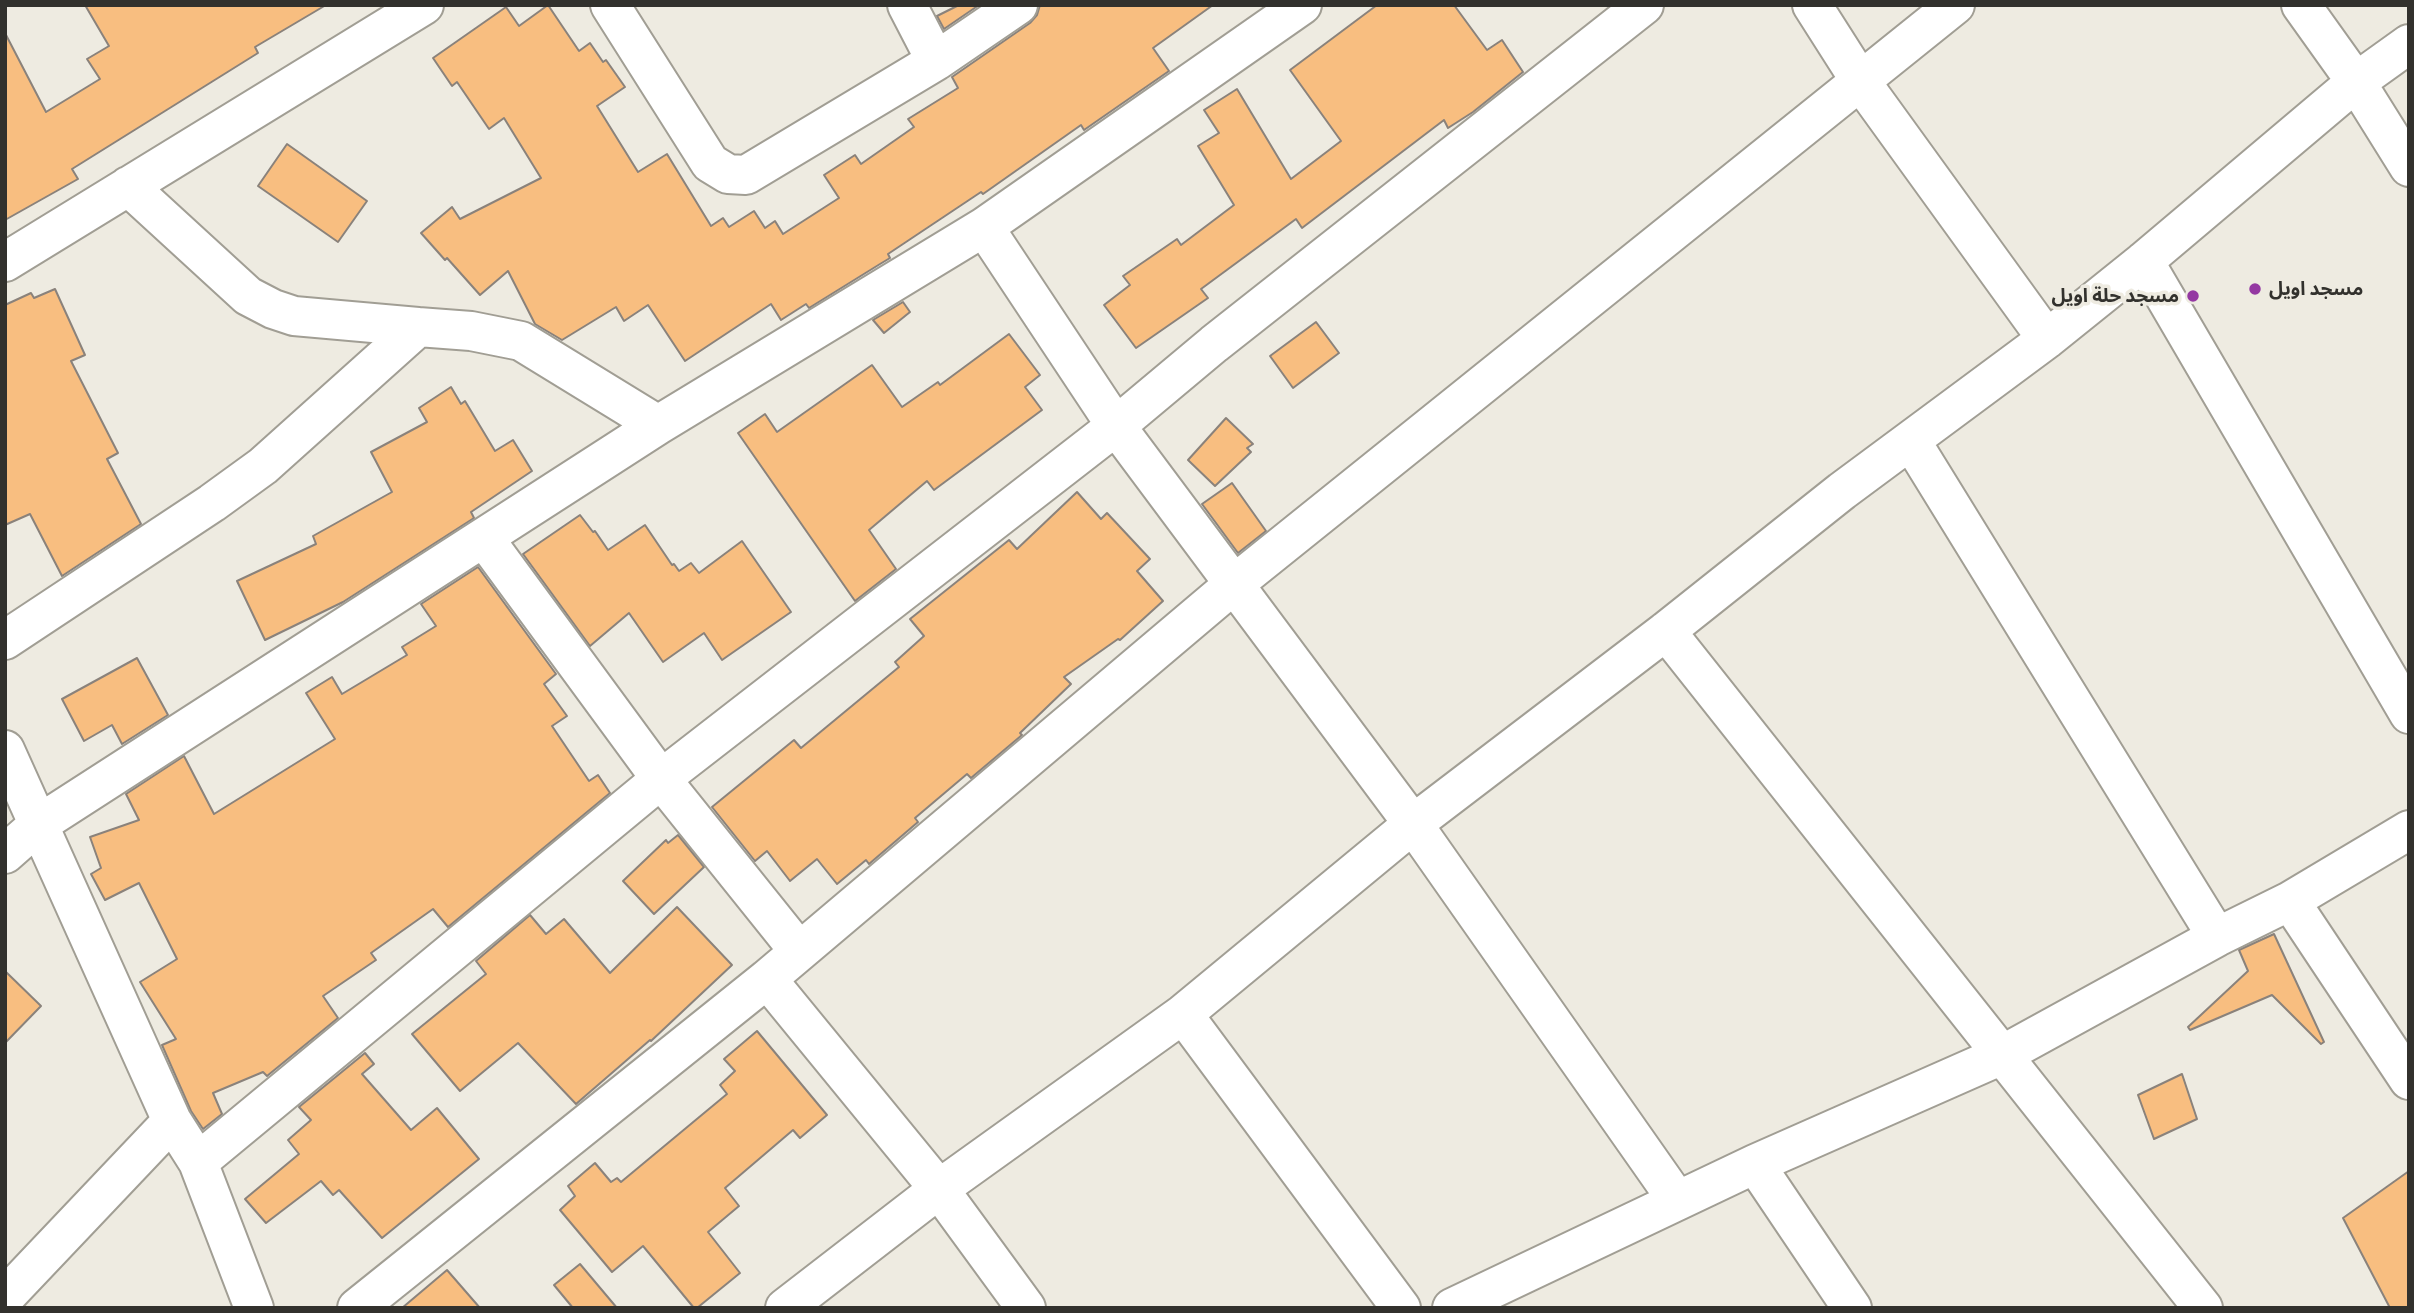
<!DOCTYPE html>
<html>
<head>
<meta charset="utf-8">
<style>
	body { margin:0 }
	#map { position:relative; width:2414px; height:1313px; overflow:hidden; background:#eeebe1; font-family:"Exo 2",sans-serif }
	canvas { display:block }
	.frame { position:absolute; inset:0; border:7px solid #32312d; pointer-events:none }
</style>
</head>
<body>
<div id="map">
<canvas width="2414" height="1313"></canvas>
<div class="frame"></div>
</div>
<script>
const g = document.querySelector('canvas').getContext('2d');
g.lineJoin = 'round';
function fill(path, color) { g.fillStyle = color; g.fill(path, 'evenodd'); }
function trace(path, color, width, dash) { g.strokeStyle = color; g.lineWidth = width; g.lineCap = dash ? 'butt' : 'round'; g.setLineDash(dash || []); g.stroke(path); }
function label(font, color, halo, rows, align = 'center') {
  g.font = font + ' "Exo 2","Noto Sans Arabic",sans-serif'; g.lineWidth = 7; g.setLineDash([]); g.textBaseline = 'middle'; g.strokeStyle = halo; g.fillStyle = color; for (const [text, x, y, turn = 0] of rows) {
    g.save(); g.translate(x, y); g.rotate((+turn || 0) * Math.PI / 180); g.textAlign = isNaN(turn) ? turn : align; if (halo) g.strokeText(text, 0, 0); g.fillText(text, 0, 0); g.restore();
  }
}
const building = new Path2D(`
	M 85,5 L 326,5 L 255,47 L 258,53 L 72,169 L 78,179 L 5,220 L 5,33 L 46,112 L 100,79 L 87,59 L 109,46 Z
	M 548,5 L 579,51 L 590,43 L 603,62 L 606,60 L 625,87 L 597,106 L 638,172 L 667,154 L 711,226 L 723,218 L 729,227 L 754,211 L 765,228 L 775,221 L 783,234 L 839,198 L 824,175 L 855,155 L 861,164 L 914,127 L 908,119 L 958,88 L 952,77 L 1030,23 L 1037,15 L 1040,5 L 1213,5 L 1153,48 L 1169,71 L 1084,130 L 1081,125 L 983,194 L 981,192 L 888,254 L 890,258 L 880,264 L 809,308 L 806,304 L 781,320 L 771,304 L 685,361 L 648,305 L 624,321 L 616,307 L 562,340 L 535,324 L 508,271 L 480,295 L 447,258 L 445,260 L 421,233 L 452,207 L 460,219 L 541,178 L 504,118 L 489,129 L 457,82 L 452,86 L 433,58 L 506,7 L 519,26 Z
	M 959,5 L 979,5 L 944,29 L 937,16 Z
	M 1377,5 L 1454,5 L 1487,50 L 1502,40 L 1523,72 L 1473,112 L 1448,128 L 1444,120 L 1302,228 L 1296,219 L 1201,289 L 1208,298 L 1136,348 L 1104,305 L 1130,285 L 1123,276 L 1177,239 L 1181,245 L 1234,205 L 1198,146 L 1219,133 L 1204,110 L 1237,89 L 1291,179 L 1341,141 L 1290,70 Z
	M 287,144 L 367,201 L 338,242 L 258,186 Z
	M 55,289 L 85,355 L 71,361 L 118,453 L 107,459 L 141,524 L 62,576 L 30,514 L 5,525 L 5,305 L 31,293 L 34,298 Z
	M 903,302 L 910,312 L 884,333 L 873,320 Z
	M 1316,322 L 1339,353 L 1293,388 L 1270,356 Z
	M 1009,334 L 1040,375 L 1025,387 L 1042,410 L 934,490 L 927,481 L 869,530 L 896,569 L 855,601 L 738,433 L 765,414 L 777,432 L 872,365 L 902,407 L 938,382 L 940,385 Z
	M 451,387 L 461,404 L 465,401 L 495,451 L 513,440 L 532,471 L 471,512 L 474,518 L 343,602 L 265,640 L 237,581 L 316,544 L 313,536 L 392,492 L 371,452 L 427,422 L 419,408 Z
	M 1226,418 L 1253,444 L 1247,448 L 1251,452 L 1215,486 L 1188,460 Z
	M 1232,483 L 1266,531 L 1238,553 L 1202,504 Z
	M 1077,492 L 1101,519 L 1107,513 L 1150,559 L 1137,571 L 1163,601 L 1120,640 L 1118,639 L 1064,677 L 1071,684 L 1020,733 L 1022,735 L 971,778 L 967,774 L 915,818 L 918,822 L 869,864 L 866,860 L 837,884 L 817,859 L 790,881 L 767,851 L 755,861 L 712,807 L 794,740 L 801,748 L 899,667 L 895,662 L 924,636 L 910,619 L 1009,540 L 1017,549 Z
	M 580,515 L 593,532 L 595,531 L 608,550 L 645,525 L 672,565 L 674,564 L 679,571 L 691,563 L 699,573 L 742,541 L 791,612 L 722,660 L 704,633 L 663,662 L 629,613 L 590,646 L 523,554 Z
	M 478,567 L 556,674 L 544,684 L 567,716 L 552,726 L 589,781 L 598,775 L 610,793 L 448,927 L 433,909 L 371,953 L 376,960 L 323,996 L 338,1018 L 267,1076 L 263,1072 L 213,1093 L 222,1114 L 203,1129 L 191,1111 L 162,1045 L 176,1039 L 140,982 L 177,959 L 139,883 L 105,900 L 91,874 L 101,868 L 90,837 L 139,820 L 126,794 L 184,756 L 214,814 L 335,739 L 306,693 L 332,677 L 342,694 L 407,655 L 402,647 L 436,626 L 421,604 Z
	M 137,658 L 168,715 L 122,744 L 112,725 L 84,741 L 62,699 Z
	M 678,835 L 704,867 L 654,914 L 623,881 L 666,840 L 668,843 Z
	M 677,907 L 732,965 L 651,1041 L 650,1040 L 576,1104 L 518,1043 L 460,1091 L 412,1034 L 486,974 L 476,961 L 530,915 L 546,934 L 564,919 L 610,973 Z
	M 2274,934 L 2324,1042 L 2321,1044 L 2272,995 L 2190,1030 L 2188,1027 L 2248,971 L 2239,950 Z
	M 5,971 L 41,1006 L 5,1043 Z
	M 757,1031 L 827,1115 L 800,1138 L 793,1130 L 725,1188 L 739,1206 L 708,1232 L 740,1273 L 697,1308 L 694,1308 L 643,1246 L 612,1272 L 560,1210 L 575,1196 L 568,1186 L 595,1163 L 611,1182 L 617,1178 L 621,1182 L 727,1094 L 720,1085 L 735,1071 L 724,1059 Z
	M 365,1053 L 374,1064 L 362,1074 L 411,1130 L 437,1108 L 479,1159 L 382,1238 L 339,1190 L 333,1195 L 321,1181 L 266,1223 L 245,1199 L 299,1154 L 288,1140 L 311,1120 L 299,1107 Z
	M 2182,1074 L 2197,1119 L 2154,1139 L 2138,1095 Z
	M 2409,1171 L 2409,1308 L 2390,1308 L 2343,1218 Z
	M 580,1264 L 617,1308 L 573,1308 L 554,1285 Z
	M 447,1270 L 480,1308 L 402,1308 Z`);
const street = new Path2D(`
	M 610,5 L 710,163 L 728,174 L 746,175 L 936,61 L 1018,5
	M 907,5 L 936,61
	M 1812,5 L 1861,82 L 2047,339
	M 2301,5 L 2356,82 L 2409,167
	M 984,227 L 1116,426 L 1413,824 L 1677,1200
	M 2144,261 L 2409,714
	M 5,262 L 424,5
	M 418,327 L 471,331 L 521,341 L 658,425
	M 1911,441 L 2217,937
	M 484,538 L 661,779 L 799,951
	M 1666,631 L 2203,1308
	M 5,640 L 212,503 L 263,466 L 418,327 L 294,316 L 273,309 L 248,296 L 128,186
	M 5,750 L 172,1121 L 198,1162 L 254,1308
	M 5,854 L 39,824 L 658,425 L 984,227 L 1302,5
	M 2290,901 L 2409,1080
	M 767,979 L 939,1189 L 1026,1308
	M 1183,1014 L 1401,1308
	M 198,1162 L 661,779 L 1116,426 L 1214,344 L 1644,5
	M 1755,1164 L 1852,1308
	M 5,1297 L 172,1121
	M 357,1308 L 767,979 L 1233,585 L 1955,5
	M 785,1308 L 939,1189 L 1183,1014 L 1413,824 L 1666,631 L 1842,491 L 2047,339 L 2144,261 L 2356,82 L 2409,44
	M 1452,1308 L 1755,1164 L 2002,1055 L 2217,937 L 2290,901 L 2409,830`);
const markers = [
	[2255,289,7,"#9438a2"],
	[2193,296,7,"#9438a2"]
];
const poiNames = [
	["مسجد اويل",2269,289],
	["مسجد حلة اويل",2179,296,"right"]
];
fill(building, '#f8be80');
trace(building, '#8a827b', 2);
trace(street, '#a19e94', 42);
trace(street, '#fff', 38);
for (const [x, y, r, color] of markers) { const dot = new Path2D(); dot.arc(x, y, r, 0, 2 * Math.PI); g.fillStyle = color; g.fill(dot); trace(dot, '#eeebe1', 2.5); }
label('bold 19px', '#32312d', '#eeebe1', poiNames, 'left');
</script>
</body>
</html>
